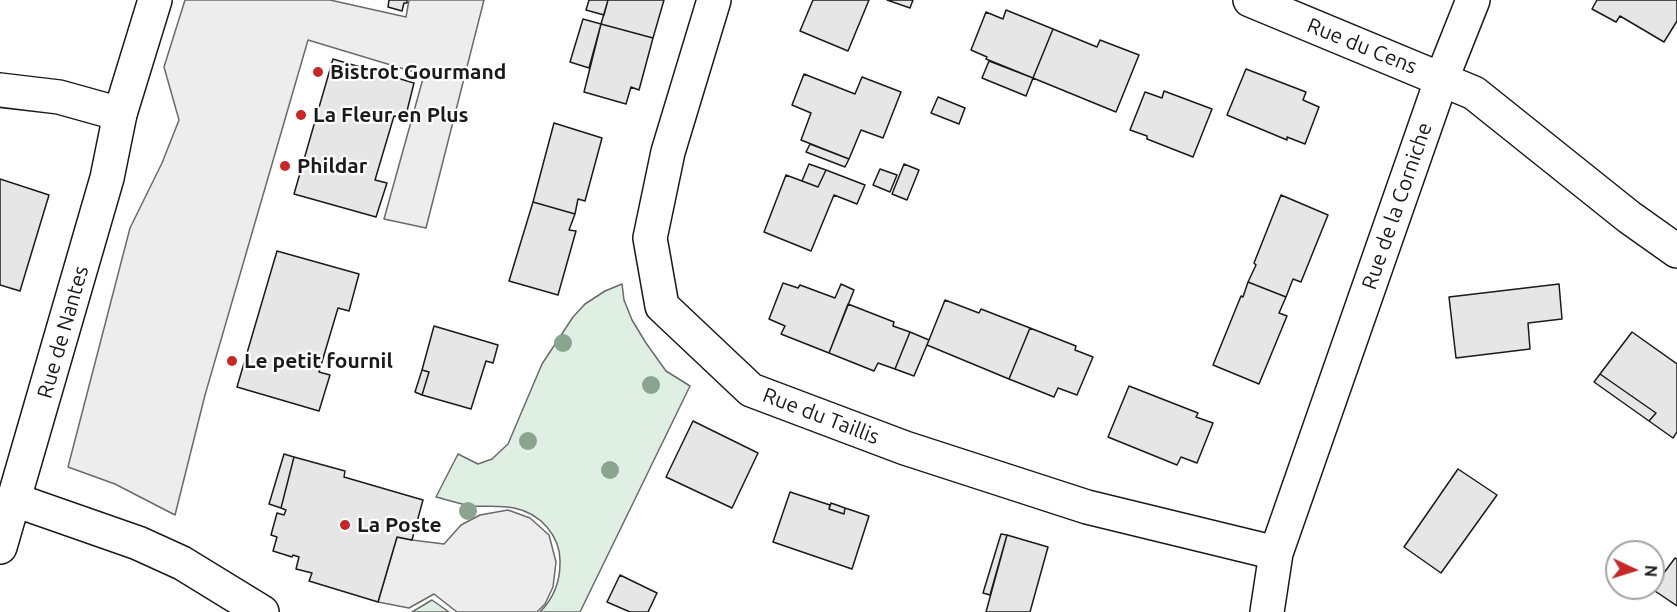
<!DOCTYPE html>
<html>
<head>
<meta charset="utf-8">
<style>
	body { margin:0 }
	#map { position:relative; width:1677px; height:612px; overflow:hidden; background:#fff; font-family:Ubuntu,sans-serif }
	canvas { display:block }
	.north { position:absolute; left:1605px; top:540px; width:60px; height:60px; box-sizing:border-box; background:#fff; border:2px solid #a3a3a3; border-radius:50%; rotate:94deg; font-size:16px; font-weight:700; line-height:24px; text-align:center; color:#1a1a1a }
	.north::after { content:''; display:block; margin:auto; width:21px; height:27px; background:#c62828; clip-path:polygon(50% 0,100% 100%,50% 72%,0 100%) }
</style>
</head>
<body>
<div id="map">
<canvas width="1677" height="612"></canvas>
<div class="north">N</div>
</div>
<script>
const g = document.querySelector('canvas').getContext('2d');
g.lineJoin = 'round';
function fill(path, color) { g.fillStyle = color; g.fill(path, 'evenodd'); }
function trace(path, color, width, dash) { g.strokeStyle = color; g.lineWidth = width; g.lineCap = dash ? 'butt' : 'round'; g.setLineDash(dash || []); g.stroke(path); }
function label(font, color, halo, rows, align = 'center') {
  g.font = font + ' Ubuntu,sans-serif'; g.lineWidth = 4.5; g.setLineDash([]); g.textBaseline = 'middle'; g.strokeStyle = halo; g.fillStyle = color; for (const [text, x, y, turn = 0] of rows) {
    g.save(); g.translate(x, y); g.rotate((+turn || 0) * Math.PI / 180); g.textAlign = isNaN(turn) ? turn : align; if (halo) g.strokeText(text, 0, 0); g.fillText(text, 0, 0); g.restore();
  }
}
const green = new Path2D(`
	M 622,284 L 624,300 L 632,320 L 646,343 L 666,371 L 690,386 L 580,612 L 540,612 C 554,598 560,582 560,563 C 561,536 540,513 514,508 C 500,505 486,507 472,506 C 460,504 448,500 436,497 L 458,454 L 478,464 L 492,459 L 508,444 L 542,364 L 573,317 L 585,304 L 605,291 Z
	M 432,600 L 449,612 L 412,612 Z`);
const parking = new Path2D(`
	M 185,0 L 330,0 L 406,17 L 409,0 L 484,0 L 426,228 L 384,219 L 424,75 L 308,40 L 205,395 L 175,515 L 115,484 L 68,467 L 130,228 L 162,163 L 179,120 L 164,67 Z
	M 508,510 L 530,518 L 549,535 L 556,562 L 553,587 L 545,604 L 537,612 L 457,612 L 434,594 L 409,608 L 378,602 L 397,537 L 412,540 L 444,544 L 461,525 L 480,515 Z`);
const building = new Path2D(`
	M 389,0 L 407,0 L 407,3 L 404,3 L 402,11 L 388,7 Z
	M 589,0 L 608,0 L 604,15 L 586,10 Z
	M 608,0 L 664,0 L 653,38 L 601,24 Z
	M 813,0 L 869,0 L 848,51 L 800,31 Z
	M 887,0 L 913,0 L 910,8 Z
	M 1597,0 L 1677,0 L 1677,21 L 1664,42 L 1620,16 L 1616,22 L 1592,9 Z
	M 1006,10 L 1053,29 L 1033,78 L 986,59 L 987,57 L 971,50 L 986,12 L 1003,19 Z
	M 583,19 L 601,24 L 589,68 L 570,62 Z
	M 601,24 L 653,38 L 639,90 L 631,87 L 626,104 L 584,92 Z
	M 1053,29 L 1097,47 L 1100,40 L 1139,55 L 1116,112 L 1033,78 Z
	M 333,59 L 414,83 L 405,119 L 394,116 L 375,180 L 387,183 L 376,217 L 294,194 Z
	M 989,61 L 1033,78 L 1026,96 L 982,78 Z
	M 1246,69 L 1306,92 L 1303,100 L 1319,107 L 1305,144 L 1287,137 L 1287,140 L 1227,115 Z
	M 804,74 L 855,94 L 862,77 L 901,92 L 883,138 L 861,130 L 849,159 L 801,140 L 811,113 L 792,105 Z
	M 1164,91 L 1212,109 L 1193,157 L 1147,139 L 1147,136 L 1130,130 L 1145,92 L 1162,98 Z
	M 938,97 L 965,108 L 959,124 L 931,113 Z
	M 554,123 L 602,138 L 585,201 L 578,199 L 575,214 L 533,202 Z
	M 810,144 L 849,159 L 845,167 L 806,152 Z
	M 809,164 L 826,170 L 818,187 L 802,181 Z
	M 904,164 L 919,170 L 907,200 L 892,194 Z
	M 880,169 L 897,175 L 890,192 L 873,185 Z
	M 826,170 L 865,185 L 857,204 L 834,195 L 811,251 L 764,232 L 786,175 L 818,187 Z
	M 0,179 L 49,195 L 20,291 L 0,285 Z
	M 1281,195 L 1328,215 L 1301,282 L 1293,279 L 1286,297 L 1248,282 L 1256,265 L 1254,263 Z
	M 533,202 L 575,214 L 569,230 L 576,231 L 558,295 L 509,281 Z
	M 277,251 L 359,274 L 349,311 L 338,308 L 319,372 L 330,375 L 319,411 L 237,387 Z
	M 1248,282 L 1286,297 L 1279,313 L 1287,316 L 1259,384 L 1213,365 L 1241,296 L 1243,297 Z
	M 783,283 L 798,288 L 800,285 L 835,298 L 841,284 L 854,290 L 829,353 L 781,334 L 785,326 L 769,319 Z
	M 1559,284 L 1562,319 L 1528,323 L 1530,349 L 1456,358 L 1449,297 Z
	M 945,300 L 979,313 L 981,309 L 1030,328 L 1009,379 L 927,345 Z
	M 848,304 L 894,322 L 893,326 L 910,332 L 895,369 L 878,363 L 874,371 L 829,353 Z
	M 434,326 L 498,345 L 493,363 L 486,361 L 471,409 L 422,395 L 429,372 L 422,370 Z
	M 1030,328 L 1076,346 L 1075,350 L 1093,357 L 1077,395 L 1058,388 L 1054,397 L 1009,379 Z
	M 910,332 L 929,340 L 914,376 L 895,369 Z
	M 1632,332 L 1677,364 L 1677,432 L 1673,438 L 1649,421 L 1656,413 L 1600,374 Z
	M 422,370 L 429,372 L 422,395 L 415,392 Z
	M 1600,374 L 1656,413 L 1649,421 L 1594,382 Z
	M 1129,386 L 1198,413 L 1196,417 L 1213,423 L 1197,463 L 1181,457 L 1177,465 L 1108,437 Z
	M 693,421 L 758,453 L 732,508 L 666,477 Z
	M 284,454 L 294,457 L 281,508 L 269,504 Z
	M 294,457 L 345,471 L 344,477 L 423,500 L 412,540 L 397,537 L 378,602 L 309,581 L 312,573 L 296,569 L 299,557 L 293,555 L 292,557 L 273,551 L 277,537 L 271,535 L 277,513 L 284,515 L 286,510 L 281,508 Z
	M 1458,469 L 1497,495 L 1441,573 L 1404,547 Z
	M 790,492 L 830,505 L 829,509 L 844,514 L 845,508 L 869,516 L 852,569 L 773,542 Z
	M 831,503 L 845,508 L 844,514 L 829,509 Z
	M 1001,534 L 1007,535 L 990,595 L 983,593 Z
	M 1007,535 L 1048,547 L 1030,612 L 986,612 Z
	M 1675,558 L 1677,559 L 1677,606 L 1652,589 Z
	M 620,575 L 657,593 L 648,612 L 630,612 L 607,602 Z`);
const minor = new Path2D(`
	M 714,0 L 668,152 L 650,238 L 662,306 L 751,390 L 905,448 L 1087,507 L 1276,553
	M 1250,0 L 1474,93 L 1629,217 L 1677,251
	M 0,90 L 59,97 L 120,114
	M 15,500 L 138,543 L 182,563 L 262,612
	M 1267,612 L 1276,553 L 1442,78 L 1473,0`);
const secondary = new Path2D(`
	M 0,547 L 107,178 L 120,114 L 155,0`);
const trees = [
	[563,343],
	[651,385],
	[528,441],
	[610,470],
	[468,511]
];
const markers = [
	[318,72,6,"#c62828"],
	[301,115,6,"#c62828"],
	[285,166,6,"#c62828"],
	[232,361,6,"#c62828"],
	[345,525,6,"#c62828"]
];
const streetNames = [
	["Rue du Cens",1362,46,22],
	["Rue de la Corniche",1397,206,-71],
	["Rue de Nantes",63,332,-74],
	["Rue du Taillis",821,416,21]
];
const poiNames = [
	["Bistrot Gourmand",330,72],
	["La Fleur en Plus",313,115],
	["Phildar",297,166],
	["Le petit fournil",244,361],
	["La Poste",357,525]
];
fill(green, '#e0efe3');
trace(green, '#6a6a6a', 1.5);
fill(parking, '#ededed');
trace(parking, '#6a6a6a', 1.5);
fill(building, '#e6e6e6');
trace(building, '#1a1a1a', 1.5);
trace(minor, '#1a1a1a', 36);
trace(secondary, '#1a1a1a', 36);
trace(minor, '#fff', 33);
trace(secondary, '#fff', 33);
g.fillStyle = '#8aa48f';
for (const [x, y] of trees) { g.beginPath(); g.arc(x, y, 9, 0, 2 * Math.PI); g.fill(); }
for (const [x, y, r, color] of markers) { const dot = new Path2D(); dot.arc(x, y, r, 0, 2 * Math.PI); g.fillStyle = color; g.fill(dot); trace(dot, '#fff', 2); }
label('21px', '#1a1a1a', '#fff', streetNames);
label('bold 21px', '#1a1a1a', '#fff', poiNames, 'left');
</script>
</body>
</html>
